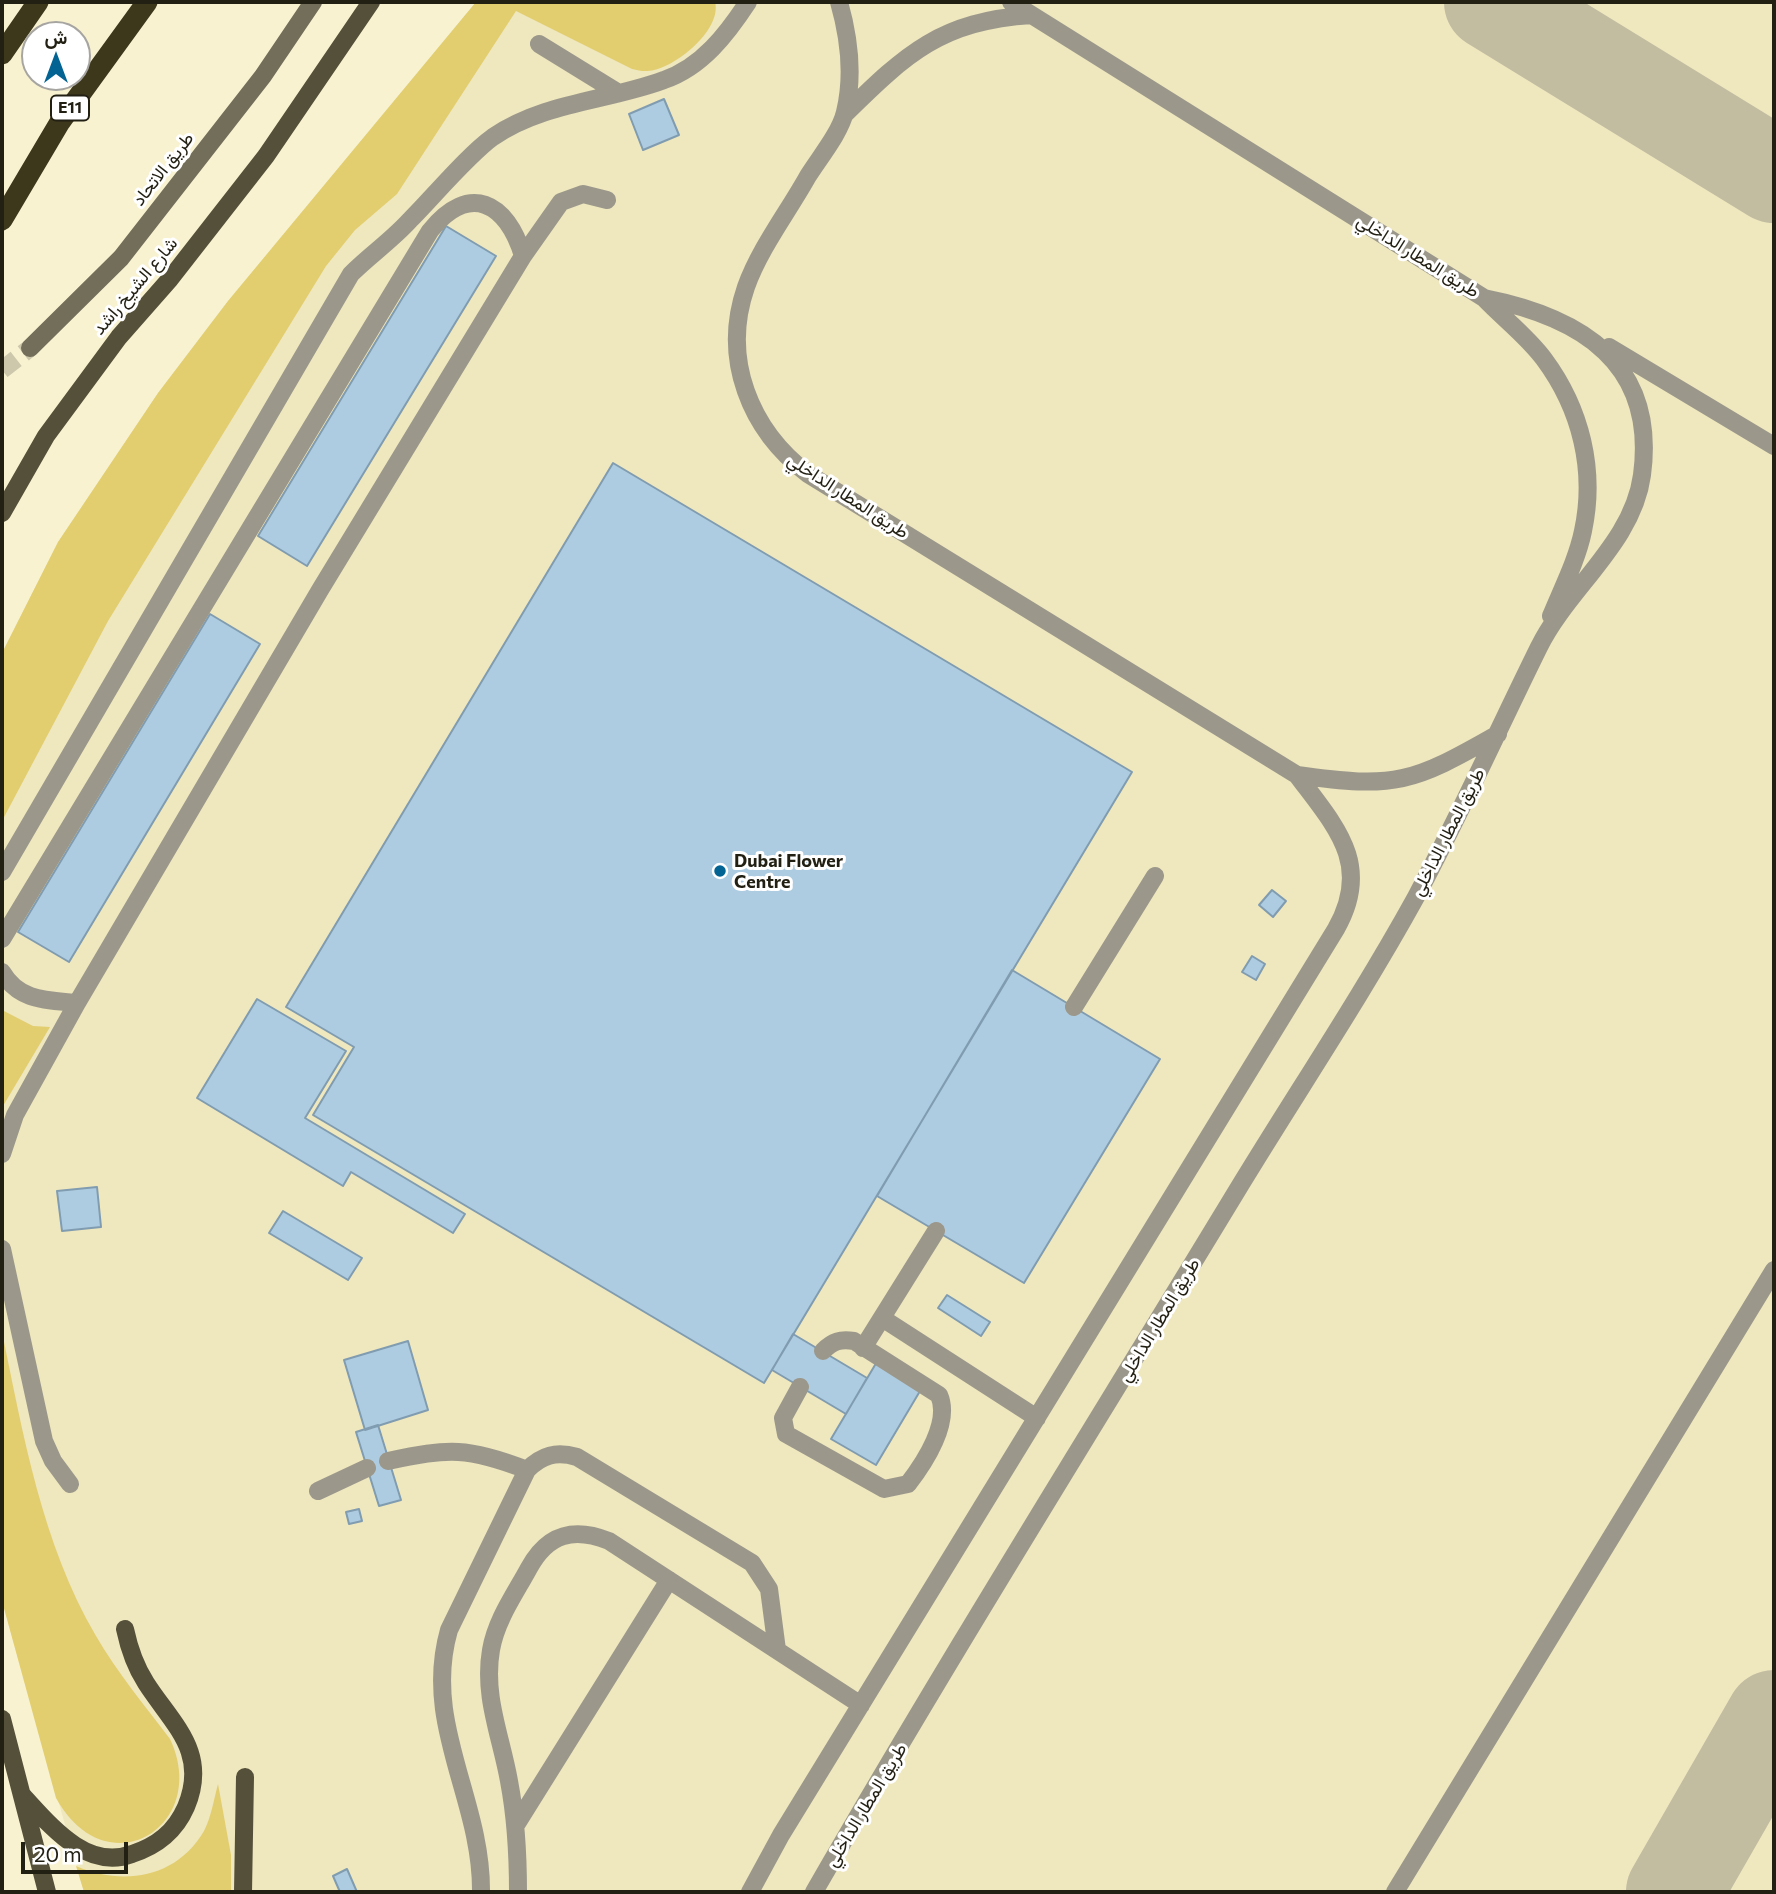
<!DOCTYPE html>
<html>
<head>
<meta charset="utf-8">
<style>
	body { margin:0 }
	#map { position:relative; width:1776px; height:1894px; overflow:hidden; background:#f8f2d1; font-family:Commissioner,Vazirmatn,sans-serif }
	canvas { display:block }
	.frame { position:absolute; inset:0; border:4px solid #221f13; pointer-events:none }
	.north { position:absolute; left:21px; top:21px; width:70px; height:70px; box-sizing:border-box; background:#fff; border:2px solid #a7a5a1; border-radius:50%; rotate:0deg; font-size:19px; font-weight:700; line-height:28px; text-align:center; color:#221f13 }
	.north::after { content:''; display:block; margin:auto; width:24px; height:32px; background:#036493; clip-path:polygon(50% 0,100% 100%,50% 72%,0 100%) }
	.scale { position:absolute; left:21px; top:1842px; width:107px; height:32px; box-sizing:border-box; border:4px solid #221f13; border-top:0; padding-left:9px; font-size:21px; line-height:24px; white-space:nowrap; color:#221f13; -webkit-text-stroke:5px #fff; paint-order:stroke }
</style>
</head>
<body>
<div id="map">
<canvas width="1776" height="1894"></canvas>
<div class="frame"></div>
<div class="north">ش</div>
<div class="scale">20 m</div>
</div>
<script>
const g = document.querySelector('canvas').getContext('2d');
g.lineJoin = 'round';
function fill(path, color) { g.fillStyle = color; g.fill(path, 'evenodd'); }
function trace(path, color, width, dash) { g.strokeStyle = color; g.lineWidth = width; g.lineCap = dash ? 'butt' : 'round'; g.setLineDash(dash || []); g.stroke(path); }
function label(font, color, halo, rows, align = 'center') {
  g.font = font + ' Commissioner,Vazirmatn,sans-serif'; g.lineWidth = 6; g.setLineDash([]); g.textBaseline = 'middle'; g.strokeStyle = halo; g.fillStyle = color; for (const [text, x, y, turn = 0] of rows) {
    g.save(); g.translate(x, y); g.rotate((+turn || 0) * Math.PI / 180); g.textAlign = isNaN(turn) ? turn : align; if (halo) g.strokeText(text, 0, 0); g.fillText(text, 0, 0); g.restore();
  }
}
const built = new Path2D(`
	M 476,2 L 1774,2 L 1774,1892 L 84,1892 L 2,1601 L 2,653 L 58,542 L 158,393 L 228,301 Z`);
const green = new Path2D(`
	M 476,2 L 715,2 C 722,29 678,65 654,70 C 646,72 640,71 632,69 L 516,11 L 397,194 L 355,230 L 326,266 L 108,621 L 2,821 L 2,653 L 58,542 L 158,393 L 228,301 Z
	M 2,1010 L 33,1026 L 50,1027 L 3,1106 Z
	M 2,1332 C 23,1434 42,1544 96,1636 C 117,1672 145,1706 170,1739 C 211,1826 107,1890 56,1798 L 2,1601 Z
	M 218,1784 L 231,1855 L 231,1892 L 84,1892 L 76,1866 C 122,1886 176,1879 204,1831 C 211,1818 214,1799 218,1784 Z`);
const taxiway = new Path2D(`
	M 1492,2 L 1774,175
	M 1674,1892 L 1774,1718`);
const building = new Path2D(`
	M 664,99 L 679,135 L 643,150 L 629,114 Z
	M 446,226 L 496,256 L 307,566 L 258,536 Z
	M 613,463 L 1132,772 L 764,1383 L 313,1115 L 354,1047 L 286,1007 Z
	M 210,614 L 260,644 L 69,962 L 18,932 Z
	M 1272,890 L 1286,901 L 1273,917 L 1259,905 Z
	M 1252,956 L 1265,964 L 1256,980 L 1242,972 Z
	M 1012,970 L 1160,1059 L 1024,1283 L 877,1196 Z
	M 257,999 L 346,1051 L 305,1118 L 465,1214 L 453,1233 L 351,1172 L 343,1186 L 197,1098 Z
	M 97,1187 L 101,1227 L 62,1231 L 57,1191 Z
	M 283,1211 L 362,1258 L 348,1280 L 269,1233 Z
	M 947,1295 L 990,1322 L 981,1336 L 938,1308 Z
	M 793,1334 L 867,1378 L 846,1414 L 772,1370 Z
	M 408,1341 L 428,1410 L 365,1430 L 344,1360 Z
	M 878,1360 L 923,1386 L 876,1465 L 831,1439 Z
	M 378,1425 L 401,1500 L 379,1506 L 356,1432 Z
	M 359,1509 L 362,1521 L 349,1524 L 346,1512 Z
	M 347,1869 L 357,1892 L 340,1892 L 333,1876 Z`);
const secondaryTunnel = new Path2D(`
	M 2,370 L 30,348`);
const service = new Path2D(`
	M 539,44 L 617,92
	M 845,114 C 907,53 941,21 1032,15
	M 1484,298 C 1503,318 1528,337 1544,359 C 1581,409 1596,470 1583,531 C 1577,560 1562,589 1551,616
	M 1609,347 L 1774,446
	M 1297,775 C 1396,789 1412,783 1498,734
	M 2,872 L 351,274 C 370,255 392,240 410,220 C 433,197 468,155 493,137 C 544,102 608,101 664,80 C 702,67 727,34 748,2
	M 2,939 L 430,231 C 469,182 507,202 523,256
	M 2,972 C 19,1001 46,1000 77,1003
	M 1074,1007 L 1155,876
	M 2,1154 L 15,1115 L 77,1003 L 320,590 L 523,256 L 561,202 L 583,194 L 607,200
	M 2,1249 L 44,1441 L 53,1461 L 70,1484
	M 882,1318 L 1037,1418
	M 863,1348 L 936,1231
	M 800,1387 L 783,1418 L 786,1434 L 884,1489 L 908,1484 C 925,1462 951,1422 939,1395 L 854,1341 C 840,1339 833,1341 823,1351
	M 388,1461 C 449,1448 468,1447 527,1470
	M 318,1491 L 367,1468
	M 516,1825 L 669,1580
	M 481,1892 C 482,1799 422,1724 449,1630 L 527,1470 C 542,1455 556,1451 577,1457 L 752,1563 L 769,1589 L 777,1650
	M 518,1892 C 518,1854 516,1818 509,1781 C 501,1736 483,1696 491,1650 C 496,1620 515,1594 529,1568 C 548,1533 574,1527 609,1541 L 861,1705
	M 750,1892 L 781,1835 L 1336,929 C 1373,864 1335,826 1297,775 L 808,474 C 750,430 721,359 746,287 C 760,248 788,212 808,176 C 820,157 840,133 845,112 C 854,75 849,37 839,2
	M 814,1892 C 951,1654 1098,1420 1241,1184 C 1299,1089 1362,995 1416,897 C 1460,815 1498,730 1539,647 C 1568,588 1633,543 1642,475 C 1657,363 1581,317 1484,298 L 1011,2
	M 1395,1892 L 1774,1270`);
const secondary = new Path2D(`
	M 30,348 L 121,258 L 263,76 L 313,2`);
const primary = new Path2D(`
	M 2,513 L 46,436 L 119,337 L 170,279 L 266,156 L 371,2
	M 2,1719 L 47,1892
	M 22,1795 C 50,1825 86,1871 132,1854 C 157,1846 175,1832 186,1807 C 209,1752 173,1725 146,1683 C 135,1666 129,1648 125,1629
	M 243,1892 L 245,1777`);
const motorway = new Path2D(`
	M 2,54 L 38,2
	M 2,220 L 60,122 L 147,2`);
const markers = [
	[720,871,7,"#036493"]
];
const shields = [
	[70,108,38]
];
const shieldNames = [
	["E11",70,108]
];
const streetNames = [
	["طريق الاتحاد",163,169,-52],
	["طريق المطار الداخلي",1418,256,32],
	["شارع الشيخ راشد",135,286,-50],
	["طريق المطار الداخلي",848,496,33],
	["طريق المطار الداخلي",1448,832,-63],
	["طريق المطار الداخلي",1159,1320,-59],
	["طريق المطار الداخلي",866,1805,-59]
];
const poiNames = [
	["Dubai Flower",734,861],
	["Centre",734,882]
];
fill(built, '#efe7be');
fill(green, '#e2ce6f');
trace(taxiway, '#c2bca1', 96);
fill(building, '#aecce1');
trace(building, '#809cb0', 2);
trace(secondaryTunnel, '#cdc8ab', 18, [18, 9]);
trace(service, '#9b988b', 18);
trace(secondary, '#726e5a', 18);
trace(primary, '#555039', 18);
trace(motorway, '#3d371c', 21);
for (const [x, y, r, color] of markers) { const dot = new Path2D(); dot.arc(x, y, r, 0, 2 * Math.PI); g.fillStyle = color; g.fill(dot); trace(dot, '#fff', 2.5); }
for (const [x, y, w] of shields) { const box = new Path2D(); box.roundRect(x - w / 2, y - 12.5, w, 25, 5); g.fillStyle = '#fff'; g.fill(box); trace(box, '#221f13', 2); }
label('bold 16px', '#221f13', null, shieldNames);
label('18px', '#221f13', '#fff', streetNames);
label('bold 18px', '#221f13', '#fff', poiNames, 'left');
</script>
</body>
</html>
